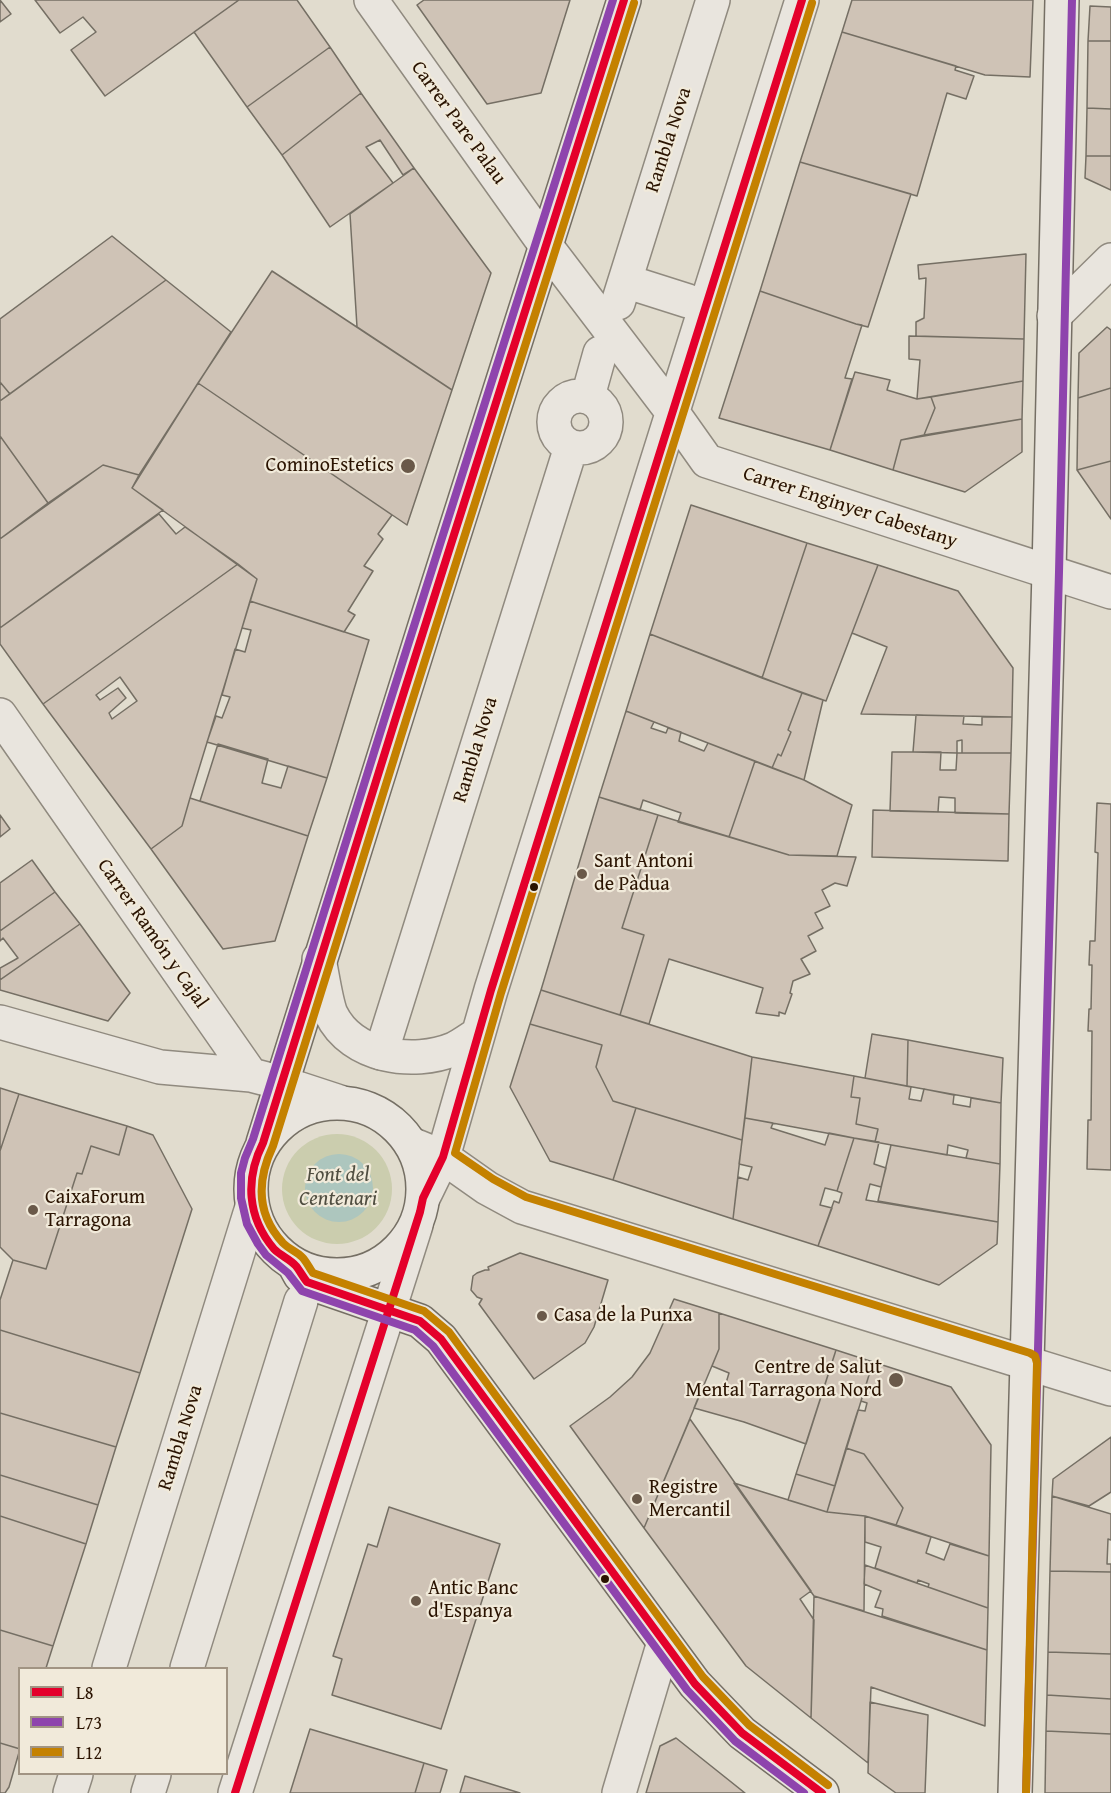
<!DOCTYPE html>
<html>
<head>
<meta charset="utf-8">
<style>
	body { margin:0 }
	#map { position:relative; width:1111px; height:1793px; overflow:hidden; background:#e1dcce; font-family:"Gentium Book Plus",serif }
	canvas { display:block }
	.legend { position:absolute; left:18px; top:1667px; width:210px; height:108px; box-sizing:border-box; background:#f1eada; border:2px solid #a19483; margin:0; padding:8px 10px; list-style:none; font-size:18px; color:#2a1301 }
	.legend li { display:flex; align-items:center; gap:12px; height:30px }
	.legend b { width:30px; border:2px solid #a19483 }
</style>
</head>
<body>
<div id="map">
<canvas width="1111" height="1793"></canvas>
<ul class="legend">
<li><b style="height:8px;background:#e4002b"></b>L8</li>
<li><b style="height:8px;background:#8e44ad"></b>L73</li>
<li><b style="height:8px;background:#c48100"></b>L12</li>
</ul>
</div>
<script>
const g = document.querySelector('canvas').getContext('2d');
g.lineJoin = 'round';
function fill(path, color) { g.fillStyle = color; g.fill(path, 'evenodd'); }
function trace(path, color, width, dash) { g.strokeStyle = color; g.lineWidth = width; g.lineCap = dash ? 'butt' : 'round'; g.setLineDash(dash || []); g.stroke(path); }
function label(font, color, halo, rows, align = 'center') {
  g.font = font + ' "Gentium Book Plus",serif'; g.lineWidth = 4.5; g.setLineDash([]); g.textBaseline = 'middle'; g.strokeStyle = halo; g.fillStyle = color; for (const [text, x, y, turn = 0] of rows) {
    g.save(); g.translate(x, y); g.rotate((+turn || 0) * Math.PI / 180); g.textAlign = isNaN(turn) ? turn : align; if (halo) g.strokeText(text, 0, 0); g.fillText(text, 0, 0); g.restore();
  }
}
const green = new Path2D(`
	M282 1189a55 55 0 1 1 110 0a55 55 0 1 1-110 0Z`);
const water = new Path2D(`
	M305 1188a34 34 0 1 1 68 0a34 34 0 1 1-68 0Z`);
const building = new Path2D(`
	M 0,0 L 11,14 L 0,22 Z
	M 35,0 L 239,0 L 105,96 L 71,50 L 96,32 L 83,17 L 60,33 Z
	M 239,0 L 297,0 L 330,47 L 247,107 L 194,32 Z
	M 424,0 L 570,0 L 541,93 L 487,104 L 417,5 Z
	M 852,0 L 1033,0 L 1030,77 L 985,75 L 842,32 Z
	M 1090,6 L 1111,7 L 1111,41 L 1088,41 Z
	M 842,32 L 956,66 L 955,70 L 974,76 L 966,99 L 947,93 L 917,196 L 800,162 Z
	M 1088,41 L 1111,41 L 1111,109 L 1087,108 Z
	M 330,47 L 361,93 L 282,155 L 247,107 Z
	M 361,93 L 414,168 L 403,175 L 380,140 L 366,147 L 393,183 L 330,227 L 282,155 Z
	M 1087,108 L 1111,109 L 1111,156 L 1086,156 Z
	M 1086,156 L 1111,156 L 1111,190 L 1085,178 Z
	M 800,162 L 911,194 L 868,327 L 856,324 L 760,291 Z
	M 414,168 L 491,273 L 452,390 L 357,327 L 350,214 Z
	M 112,236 L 166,280 L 10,394 L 0,382 L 0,319 Z
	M 1026,254 L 1024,339 L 916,336 L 916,322 L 924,318 L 926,278 L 919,279 L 918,265 Z
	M 272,271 L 452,390 L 407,525 L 198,383 Z
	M 166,280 L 231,332 L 139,475 L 103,465 L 48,503 L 0,436 L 0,401 Z
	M 760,291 L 856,324 L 862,325 L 845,378 L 852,379 L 830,450 L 719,418 Z
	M 1107,327 L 1111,330 L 1111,388 L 1078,398 L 1079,353 Z
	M 909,336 L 1024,339 L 1023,381 L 917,399 L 920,360 L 909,359 Z
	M 855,372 L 890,380 L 887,390 L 917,399 L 931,397 L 935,408 L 924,435 L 901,440 L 893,470 L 830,450 Z
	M 1023,381 L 1022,419 L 924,435 L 935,408 L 931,397 Z
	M 0,382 L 10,394 L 0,401 Z
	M 198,383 L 392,515 L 378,534 L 383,539 L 364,566 L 373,571 L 348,611 L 355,615 L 344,632 L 250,601 L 257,579 L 132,488 Z
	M 1111,388 L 1111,461 L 1077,470 L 1078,398 Z
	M 1022,419 L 1022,452 L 965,492 L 893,470 L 901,440 Z
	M 0,436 L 48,503 L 0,539 Z
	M 1111,461 L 1111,519 L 1077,470 Z
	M 103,465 L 139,475 L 132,488 L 163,510 L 0,628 L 0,539 Z
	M 691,505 L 807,543 L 762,678 L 650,634 Z
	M 159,514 L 176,534 L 185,527 L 238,564 L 43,704 L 0,644 L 0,628 Z
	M 807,543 L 878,565 L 826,701 L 762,678 Z
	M 238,564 L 257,579 L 190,798 L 182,826 L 151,849 L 43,704 ZM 120,677 L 137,701 L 112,719 L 109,713 L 126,698 L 118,688 L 100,700 L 96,695 Z
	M 878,565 L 958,591 L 1013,668 L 1012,717 L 861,714 L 887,647 L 852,633 Z
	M 250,601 L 369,640 L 327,778 L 207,742 L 216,716 L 222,718 L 230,697 L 222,695 L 235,649 L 245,652 L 251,630 L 242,628 Z
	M 650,634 L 802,693 L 788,730 L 791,732 L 781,756 L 778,754 L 772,768 L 626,711 Z
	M 802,693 L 823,700 L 804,780 L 772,768 L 778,754 L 781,756 L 791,732 L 788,730 Z
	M 626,711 L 654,722 L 651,728 L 666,733 L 668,728 L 681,732 L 679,741 L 704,751 L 708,743 L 755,761 L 729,837 L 678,822 L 681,813 L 643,800 L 640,810 L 599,797 Z
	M 916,715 L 964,716 L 963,724 L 982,725 L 982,717 L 1012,717 L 1011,753 L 962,753 L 962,740 L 957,741 L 957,753 L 913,752 Z
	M 218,744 L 268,759 L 262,783 L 281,788 L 288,766 L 327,778 L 308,836 L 200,801 Z
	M 892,752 L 941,752 L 940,770 L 956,770 L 957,753 L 1011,753 L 1009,814 L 955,813 L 955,798 L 939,797 L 938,812 L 890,811 Z
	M 755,761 L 804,780 L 852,805 L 837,856 L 789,855 L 729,837 Z
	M 599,797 L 658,815 L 622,928 L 644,935 L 620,1015 L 541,990 Z
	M 190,798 L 308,836 L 275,941 L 223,949 L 151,849 L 182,826 Z
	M 1097,803 L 1111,804 L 1111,1170 L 1087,1169 L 1088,1120 L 1091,1120 L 1092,1031 L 1088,1031 L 1089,1009 L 1091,1009 L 1092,965 L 1089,965 L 1090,941 L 1095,941 L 1098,853 L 1095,852 Z
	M 873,810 L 1009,814 L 1008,861 L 872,857 Z
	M 0,815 L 10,829 L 0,837 Z
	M 658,815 L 789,855 L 856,857 L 847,886 L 835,883 L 822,890 L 830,906 L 815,913 L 823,928 L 808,936 L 816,951 L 801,959 L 810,974 L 793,981 L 790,993 L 792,994 L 785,1014 L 779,1012 L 779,1016 L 756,1013 L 763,988 L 669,959 L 649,1024 L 620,1015 L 644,935 L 622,928 Z
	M 32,860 L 55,892 L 0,931 L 0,883 Z
	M 55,892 L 80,924 L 0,980 L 0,968 L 18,958 L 3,938 L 0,941 L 0,931 Z
	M 80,924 L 130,993 L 108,1021 L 0,990 L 0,980 Z
	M 541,990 L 752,1057 L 742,1140 L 613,1101 L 596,1067 L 602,1045 L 530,1024 Z
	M 530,1024 L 602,1045 L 596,1067 L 613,1101 L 636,1108 L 613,1180 L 550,1161 L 510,1087 Z
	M 872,1034 L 908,1040 L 907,1086 L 865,1078 Z
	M 908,1040 L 1003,1058 L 1001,1103 L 907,1086 Z
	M 752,1057 L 854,1076 L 851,1097 L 860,1098 L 856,1124 L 878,1129 L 875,1142 L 745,1118 Z
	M 854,1076 L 911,1087 L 909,1099 L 921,1101 L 924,1089 L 954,1095 L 953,1104 L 970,1107 L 971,1098 L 1001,1103 L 1000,1164 L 966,1158 L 968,1150 L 948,1145 L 947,1155 L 875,1142 L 878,1129 L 856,1124 L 860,1098 L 851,1097 Z
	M 0,1088 L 19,1094 L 0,1151 Z
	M 19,1094 L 127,1126 L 119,1155 L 91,1146 L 82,1174 L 77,1173 L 46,1269 L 13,1260 L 0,1247 L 0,1151 Z
	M 636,1108 L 742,1140 L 733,1219 L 613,1180 Z
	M 745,1118 L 773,1123 L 771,1128 L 825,1145 L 829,1133 L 854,1138 L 837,1191 L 825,1188 L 820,1205 L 832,1208 L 818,1246 L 733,1219 L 738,1177 L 748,1180 L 752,1167 L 739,1164 Z
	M 127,1126 L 153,1135 L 192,1209 L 140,1373 L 0,1330 L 0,1300 L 13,1260 L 46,1269 L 77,1173 L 82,1174 L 91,1146 L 119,1155 Z
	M 854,1138 L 879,1142 L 874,1164 L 886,1168 L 881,1187 L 870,1184 L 866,1200 L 998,1222 L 997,1244 L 939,1285 L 818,1246 L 834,1201 L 839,1203 L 842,1193 L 837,1191 Z
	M 891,1145 L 1000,1164 L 998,1222 L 878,1201 Z
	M 520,1253 L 608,1280 L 594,1327 L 585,1343 L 534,1379 L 479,1304 L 482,1299 L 477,1297 L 471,1290 L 473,1276 L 477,1273 L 485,1270 L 489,1270 L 488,1267 Z
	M 674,1299 L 719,1313 L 719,1349 L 644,1528 L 570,1426 L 610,1397 L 632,1377 L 650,1353 Z
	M 719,1313 L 836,1350 L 806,1444 L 744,1422 L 694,1408 L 703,1386 L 723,1393 L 729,1373 L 712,1366 L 719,1349 Z
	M 0,1330 L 140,1373 L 116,1447 L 0,1413 Z
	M 836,1350 L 873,1362 L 835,1486 L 796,1474 Z
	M 873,1362 L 951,1387 L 991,1445 L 989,1556 L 896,1525 L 903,1508 L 864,1454 L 846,1448 L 858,1410 L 865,1411 L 867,1403 L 861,1401 Z
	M 0,1413 L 116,1447 L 98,1505 L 0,1475 Z
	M 690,1419 L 811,1591 L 800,1599 L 814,1620 L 811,1718 L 746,1666 L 644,1528 Z
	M 1111,1437 L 1111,1492 L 1089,1506 L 1052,1496 L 1053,1479 Z
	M 846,1448 L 864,1454 L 903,1508 L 896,1525 L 865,1516 L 827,1512 Z
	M 796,1474 L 835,1486 L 827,1512 L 788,1500 Z
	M 0,1475 L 98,1505 L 86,1544 L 0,1516 Z
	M 734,1483 L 827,1512 L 865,1516 L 864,1611 L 814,1596 Z
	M 1052,1496 L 1111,1514 L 1111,1540 L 1108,1539 L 1107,1564 L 1111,1564 L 1111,1572 L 1050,1571 Z
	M 389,1507 L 500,1544 L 441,1729 L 332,1695 L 342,1659 L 333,1656 L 368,1544 L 377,1547 Z
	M 0,1516 L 86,1544 L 53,1646 L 0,1630 Z
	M 865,1516 L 931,1537 L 926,1553 L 944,1560 L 950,1544 L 989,1556 L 988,1608 L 928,1587 L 929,1584 L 918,1580 L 917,1583 L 875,1568 L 881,1547 L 865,1542 Z
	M 865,1565 L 988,1608 L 987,1650 L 882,1616 L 883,1609 L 875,1607 L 881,1591 L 864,1584 Z
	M 1050,1571 L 1111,1572 L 1111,1654 L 1048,1652 Z
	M 814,1596 L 987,1650 L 985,1726 L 871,1687 L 868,1763 L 811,1718 Z
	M 0,1630 L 53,1646 L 46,1668 L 20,1668 L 20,1749 L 0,1743 Z
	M 1048,1652 L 1111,1654 L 1111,1699 L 1047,1695 Z
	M 1047,1695 L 1111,1699 L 1111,1734 L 1046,1731 Z
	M 870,1702 L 928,1715 L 925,1793 L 896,1793 L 868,1773 Z
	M 310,1729 L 424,1763 L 415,1793 L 290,1793 Z
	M 1046,1731 L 1111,1734 L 1111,1793 L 1045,1793 Z
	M 676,1738 L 745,1793 L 646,1793 L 660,1746 Z
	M 0,1743 L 20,1749 L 9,1787 L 5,1793 L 0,1793 Z
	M 424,1763 L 447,1770 L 440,1793 L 415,1793 Z
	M 465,1776 L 520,1793 L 460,1793 Z`);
const pedestrian = new Path2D(`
	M 625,281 L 688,301
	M 618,303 L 713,0
	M554 422a26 26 0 1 1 52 0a26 26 0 1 1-52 0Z
	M 588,396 L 600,353
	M 381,1053 L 571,447
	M 187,1668 L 301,1301
	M 148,1793 L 154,1774`);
const minor = new Path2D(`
	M 371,0 L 546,246 L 673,413 L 707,461 L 1111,592
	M 1054,316 L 1111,260
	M 0,715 L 251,1075
	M 319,959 C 322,973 326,1002 331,1014 C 352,1057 413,1066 454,1049 C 462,1045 470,1039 478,1034
	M 0,1022 L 160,1067 L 251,1075 L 282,1083 L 340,1102
	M 411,1144 L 443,1157 L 487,1188 L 522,1207 L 1111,1389
	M 423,1198 L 443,1157 L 491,990 L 802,0
	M 109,1668 L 252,1207
	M 70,1793 L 76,1774
	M 235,1793 L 416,1225
	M 619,1793 L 664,1642`);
const secondary = new Path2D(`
	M251 1189a86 86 0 1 1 172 0a86 86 0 1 1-172 0Z
	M 263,1143 C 380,761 504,381 624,0
	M 295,1266 L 300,1275 L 307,1282 L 420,1321 L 441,1339 L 695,1684 L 742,1733 L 822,1793
	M 1015,1793 L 1049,572 L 1062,0`);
const bus1 = new Path2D(`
	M 624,0 L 397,714 L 263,1143 C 245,1179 247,1217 274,1249 C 281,1256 290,1259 296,1266 C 300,1271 303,1277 307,1282 L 420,1321 L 441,1339 L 695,1684 L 742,1733 L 822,1793
	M 235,1793 L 420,1212 L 423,1198 L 443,1157 L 491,990 L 802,0`);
const bus2 = new Path2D(`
	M 613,0 L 387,711 L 253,1139 L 245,1158 L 241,1173 L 241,1198 L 247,1224 L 258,1244 L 266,1255 L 288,1273 L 302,1291 L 415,1330 L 433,1346 L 687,1690 L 735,1741 L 804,1793
	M 1026,1793 L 1059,572 L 1072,0`);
const bus3 = new Path2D(`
	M 634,3 L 407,717 L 273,1146 C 257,1180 256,1214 283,1243 C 289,1249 297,1252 302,1257 C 307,1262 309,1268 313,1273 L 424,1311 L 449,1332 L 703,1677 L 749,1725 L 828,1785
	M 812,3 L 501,993 L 455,1153 L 493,1179 L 526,1197 L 1030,1353 L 1035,1356 L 1037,1363 L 1026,1793`);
const markers = [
	[408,466,8,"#6a5949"],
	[582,874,6,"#6a5949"],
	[534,887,5,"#2a1301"],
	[33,1210,6,"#6a5949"],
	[542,1316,6,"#6a5949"],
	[896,1380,8,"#6a5949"],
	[637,1499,6,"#6a5949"],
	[605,1579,5,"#2a1301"],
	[416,1601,6,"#6a5949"]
];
const streetNames = [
	["Carrer Pare Palau",458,123,54],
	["Rambla Nova",669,140,-72],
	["Carrer Enginyer Cabestany",850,508,18],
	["Rambla Nova",476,750,-73],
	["Carrer Ramón y Cajal",152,934,55],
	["Rambla Nova",181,1438,-73]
];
const poiNames = [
	["CominoEstetics",394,466,"right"],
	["Sant Antoni",594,862],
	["de Pàdua",594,885],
	["CaixaForum",45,1198],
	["Tarragona",45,1221],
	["Casa de la Punxa",554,1316],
	["Centre de Salut",882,1368,"right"],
	["Mental Tarragona Nord",882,1391,"right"],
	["Registre",649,1488],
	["Mercantil",649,1511],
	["Antic Banc",428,1589],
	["d'Espanya",428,1612]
];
const waterNames = [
	["Font del",338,1176],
	["Centenari",338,1200]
];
fill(green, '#cbcdae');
fill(water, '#adc6be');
fill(building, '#cfc3b6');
trace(building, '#756f64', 1.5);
trace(pedestrian, '#908a7f', 36);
trace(minor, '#908a7f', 36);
trace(secondary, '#756f64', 36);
trace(pedestrian, '#e9e5de', 33);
trace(minor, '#e9e5de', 33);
trace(secondary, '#e9e5de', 33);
trace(bus1, '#e4002b', 8);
trace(bus2, '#8e44ad', 8);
trace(bus3, '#c48100', 8);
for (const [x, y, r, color] of markers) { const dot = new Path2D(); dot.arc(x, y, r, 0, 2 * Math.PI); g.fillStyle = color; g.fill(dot); trace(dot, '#f1eada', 2); }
label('20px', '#2a1301', '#f1eada', streetNames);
label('20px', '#2a1301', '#f1eada', poiNames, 'left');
label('italic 21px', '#504e41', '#f1eada', waterNames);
</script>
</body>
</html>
